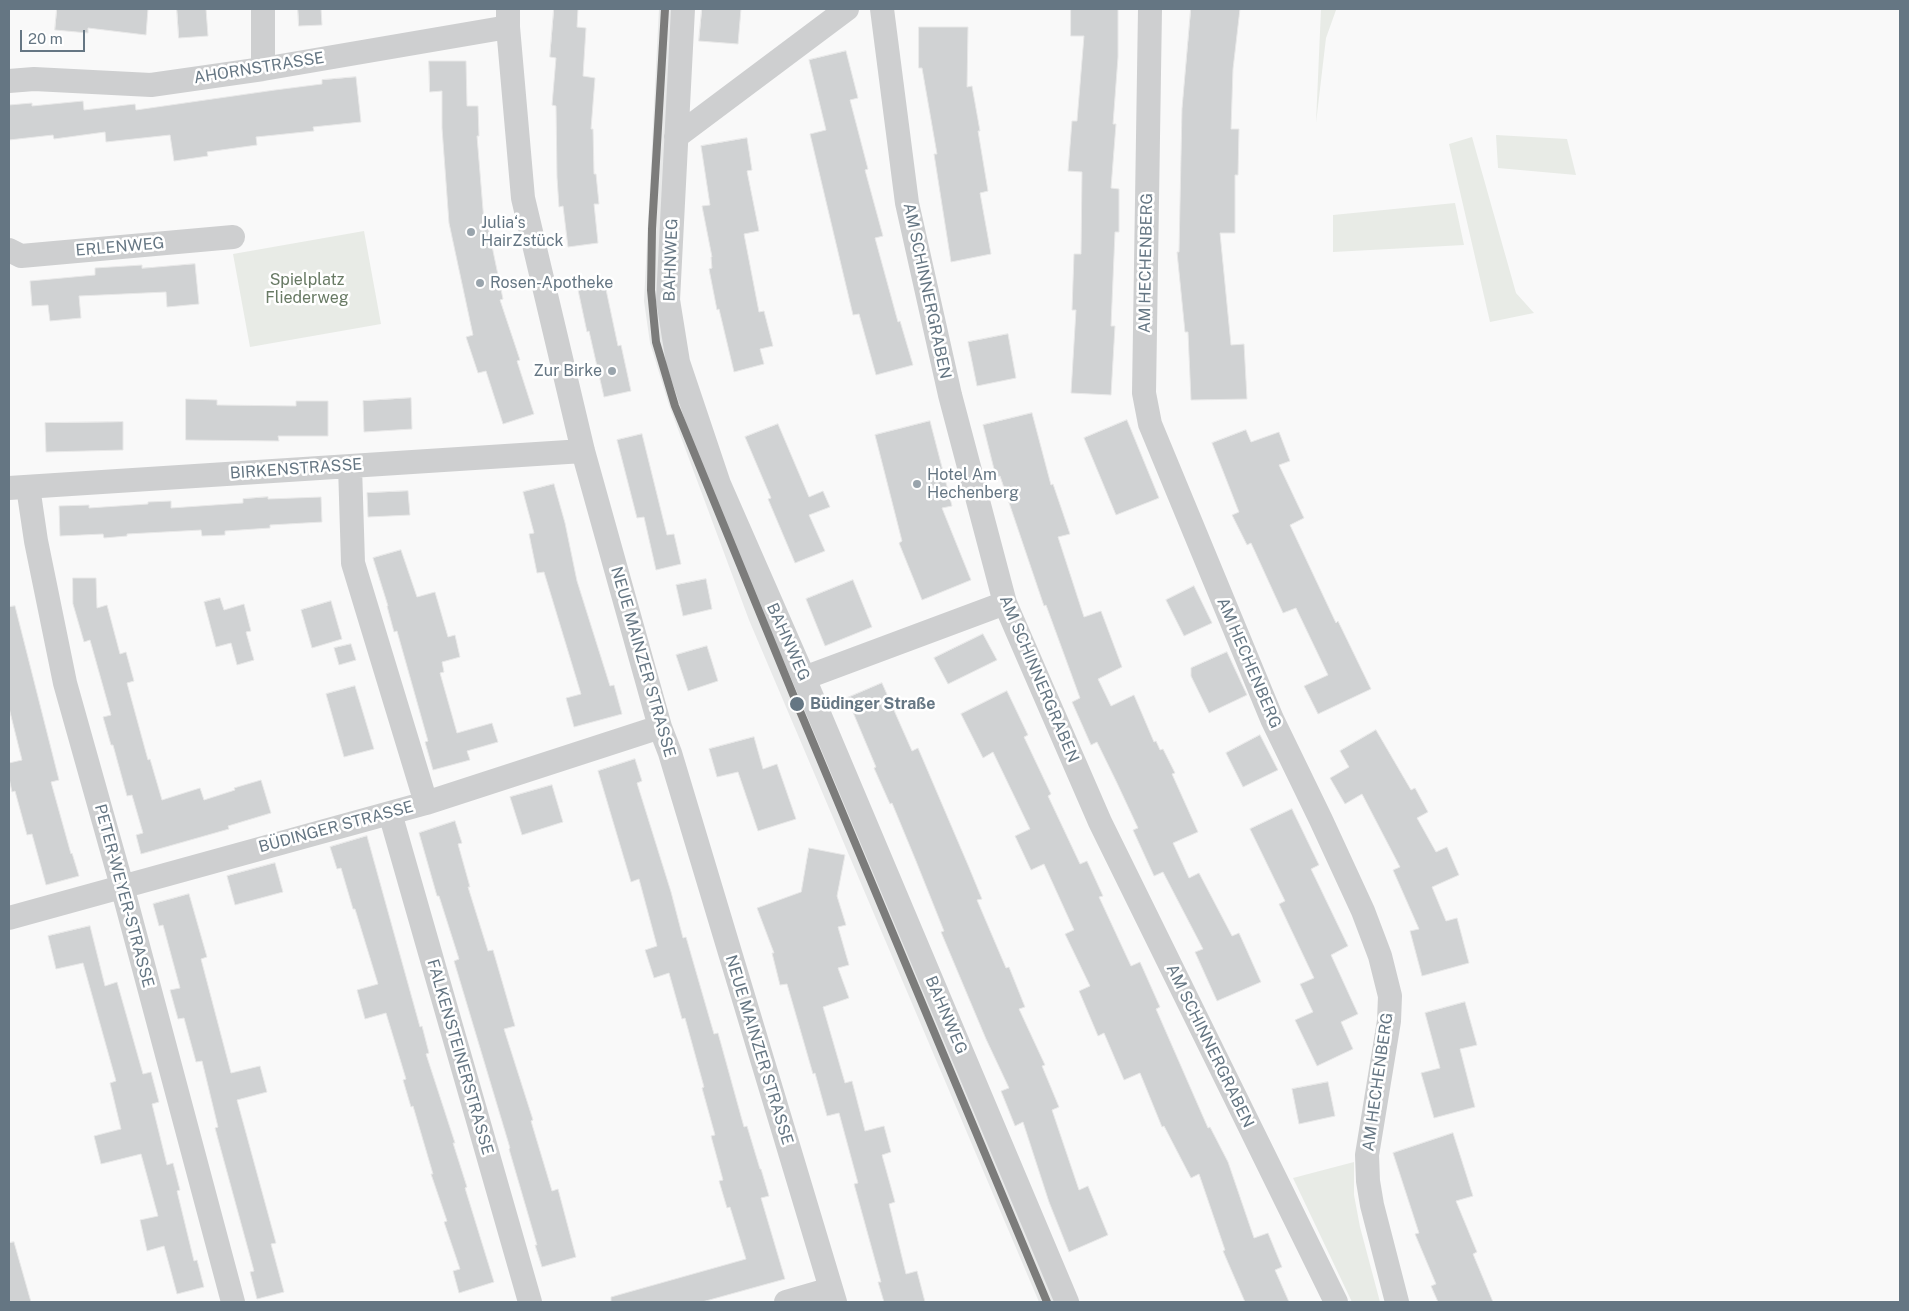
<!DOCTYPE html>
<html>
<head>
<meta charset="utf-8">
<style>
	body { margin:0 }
	#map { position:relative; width:1909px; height:1311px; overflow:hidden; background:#f9f9f9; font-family:"Public Sans",sans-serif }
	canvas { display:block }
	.frame { position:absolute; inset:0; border:10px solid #657683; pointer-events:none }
	.scale { position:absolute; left:20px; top:30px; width:65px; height:22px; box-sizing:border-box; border:2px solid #657683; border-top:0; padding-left:6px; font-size:15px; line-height:18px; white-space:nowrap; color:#657683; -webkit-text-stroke:4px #fff; paint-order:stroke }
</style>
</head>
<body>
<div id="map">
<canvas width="1909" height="1311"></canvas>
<div class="frame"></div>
<div class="scale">20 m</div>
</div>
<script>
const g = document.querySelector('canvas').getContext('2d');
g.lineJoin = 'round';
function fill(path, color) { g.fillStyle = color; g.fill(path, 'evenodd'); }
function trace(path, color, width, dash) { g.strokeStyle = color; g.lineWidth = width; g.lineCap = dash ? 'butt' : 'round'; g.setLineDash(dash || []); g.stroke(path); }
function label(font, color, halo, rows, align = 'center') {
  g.font = font + ' "Public Sans",sans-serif'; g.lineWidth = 5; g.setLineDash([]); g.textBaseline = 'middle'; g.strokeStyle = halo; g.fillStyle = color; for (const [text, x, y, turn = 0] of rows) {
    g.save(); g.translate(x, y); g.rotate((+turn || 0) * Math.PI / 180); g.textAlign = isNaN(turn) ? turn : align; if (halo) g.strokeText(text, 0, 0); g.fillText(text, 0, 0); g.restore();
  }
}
const built = new Path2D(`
	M 659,9 L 673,9 L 659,306 L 1058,1302 L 1039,1302 L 749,620 L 669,405 L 650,343 L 644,301 Z`);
const green = new Path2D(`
	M 1321,9 L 1336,9 L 1336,10 L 1326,38 L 1316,123 Z
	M 1496,135 L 1567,139 L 1576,175 L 1498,168 Z
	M 1472,137 L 1516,293 L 1534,313 L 1490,322 L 1449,144 Z
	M 1455,203 L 1464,245 L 1333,252 L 1333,215 Z
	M 364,231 L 381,324 L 250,347 L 233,254 Z
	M 1354,1162 L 1354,1195 L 1360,1227 L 1380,1302 L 1352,1302 L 1293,1178 Z`);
const building = new Path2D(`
	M 57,9 L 148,9 L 146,35 L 88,28 L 88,33 L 55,30 Z
	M 177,9 L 206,9 L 208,36 L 179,38 Z
	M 298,9 L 321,9 L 322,25 L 299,26 Z
	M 554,9 L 578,9 L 577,27 L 586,28 L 583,76 L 595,78 L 591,129 L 593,129 L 594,174 L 596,174 L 599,204 L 594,204 L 598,243 L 568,247 L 563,206 L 559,207 L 557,177 L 556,106 L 552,105 L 556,58 L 550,57 Z
	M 702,9 L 741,9 L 738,44 L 699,41 Z
	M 1071,9 L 1118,9 L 1118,57 L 1113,124 L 1116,124 L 1111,188 L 1119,189 L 1119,232 L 1115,232 L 1111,326 L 1115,326 L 1111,395 L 1071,393 L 1076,310 L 1072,310 L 1074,254 L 1081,254 L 1082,172 L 1068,171 L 1072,121 L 1077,121 L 1084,36 L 1071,36 Z
	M 1191,9 L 1240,9 L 1233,69 L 1231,129 L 1239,129 L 1238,175 L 1235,175 L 1235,233 L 1220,233 L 1231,345 L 1244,344 L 1247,399 L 1191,400 L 1188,332 L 1185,332 L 1177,252 L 1179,252 L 1182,109 Z
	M 919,27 L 968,27 L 967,87 L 972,86 L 980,131 L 978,131 L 988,191 L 980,193 L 991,254 L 951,262 L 934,154 L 937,154 L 922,68 L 919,68 Z
	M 846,51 L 858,98 L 850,100 L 868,169 L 865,170 L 883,236 L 875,238 L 898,322 L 900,321 L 913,365 L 876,375 L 859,314 L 853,315 L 810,134 L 826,130 L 809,60 Z
	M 429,61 L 466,61 L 467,106 L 478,106 L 479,136 L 477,136 L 484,222 L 487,222 L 503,299 L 500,300 L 520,360 L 517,361 L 534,414 L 503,424 L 486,371 L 478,373 L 466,337 L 473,335 L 449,223 L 442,128 L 442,91 L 430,92 Z
	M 356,77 L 361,122 L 313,127 L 314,131 L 256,137 L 257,145 L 207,152 L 208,156 L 174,161 L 170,135 L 106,142 L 105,132 L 54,139 L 53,135 L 9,140 L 9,105 L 32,103 L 32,106 L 83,101 L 84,110 L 135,104 L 136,110 L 275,90 L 322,84 L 322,80 Z
	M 747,138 L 752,170 L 747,171 L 759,231 L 744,234 L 759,312 L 764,311 L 773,346 L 760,349 L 764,364 L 734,372 L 719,309 L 717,310 L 709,269 L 712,268 L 711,257 L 712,257 L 702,206 L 710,205 L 701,146 Z
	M 195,264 L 199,304 L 167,307 L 166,292 L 79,296 L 81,318 L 50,321 L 48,305 L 32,306 L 30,281 L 95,275 L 95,268 L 142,265 L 142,268 Z
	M 604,280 L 618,346 L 621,345 L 631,391 L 604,397 L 589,331 L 587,332 L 577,285 Z
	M 1008,334 L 1016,378 L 977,386 L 968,342 Z
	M 411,398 L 412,429 L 364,432 L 363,401 Z
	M 186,399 L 217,400 L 217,405 L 296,406 L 296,401 L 328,401 L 328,436 L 278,436 L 279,441 L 186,440 Z
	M 1032,413 L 1051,485 L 1053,484 L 1070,534 L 1058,537 L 1084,617 L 1101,611 L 1122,667 L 1098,679 L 1111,706 L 1134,695 L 1154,742 L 1156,741 L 1160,750 L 1163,749 L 1175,773 L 1172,774 L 1198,832 L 1173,843 L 1189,878 L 1199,873 L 1232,936 L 1239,933 L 1261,982 L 1217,1001 L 1195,952 L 1203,949 L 1163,872 L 1154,876 L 1133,830 L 1138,828 L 1117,783 L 1097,742 L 1091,745 L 1072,702 L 1080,698 L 1046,605 L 1044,606 L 1000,476 L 996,477 L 983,425 Z
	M 1127,420 L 1159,498 L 1116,515 L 1084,438 Z
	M 930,421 L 952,506 L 942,508 L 971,580 L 922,600 L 899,543 L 902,541 L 875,435 Z
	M 123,422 L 123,450 L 46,452 L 45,423 Z
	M 778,424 L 809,497 L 823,491 L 830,507 L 809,515 L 825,551 L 795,563 L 768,499 L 771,498 L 745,437 Z
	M 1246,430 L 1251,442 L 1279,432 L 1290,461 L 1279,465 L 1304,518 L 1290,525 L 1336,623 L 1338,621 L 1371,689 L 1318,714 L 1304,686 L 1328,675 L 1296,608 L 1283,613 L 1251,543 L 1247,545 L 1232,515 L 1239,512 L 1212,443 Z
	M 642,434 L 667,535 L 674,534 L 681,564 L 656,570 L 644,517 L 637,518 L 617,440 Z
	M 554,484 L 565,523 L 577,581 L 610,686 L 614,685 L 622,714 L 574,727 L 566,698 L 581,694 L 544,572 L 537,573 L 529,534 L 534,533 L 523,492 Z
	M 408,491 L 410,515 L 368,517 L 367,493 Z
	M 268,497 L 268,499 L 321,497 L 322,522 L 270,525 L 270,528 L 225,531 L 225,535 L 202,536 L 201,530 L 127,534 L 127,536 L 104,538 L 103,534 L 60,536 L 59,506 L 89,505 L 89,508 L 148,504 L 148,502 L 171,501 L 171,508 L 243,503 L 243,499 Z
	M 401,550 L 417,597 L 435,592 L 448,637 L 455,635 L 460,657 L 442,662 L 444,672 L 440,673 L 457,733 L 492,723 L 498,742 L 467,751 L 470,760 L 433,770 L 425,742 L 428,741 L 397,631 L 394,632 L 387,606 L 388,606 L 373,558 Z
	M 73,578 L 96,578 L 97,608 L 107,605 L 120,654 L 126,652 L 134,681 L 127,683 L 148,760 L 150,759 L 162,800 L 200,788 L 204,800 L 235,790 L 234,788 L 261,780 L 271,813 L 228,826 L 229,829 L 141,854 L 136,835 L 143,833 L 132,795 L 127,796 L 113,745 L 111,745 L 103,717 L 111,715 L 90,640 L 84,642 L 73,604 Z
	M 706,579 L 712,609 L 683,616 L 676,585 Z
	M 853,580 L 872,627 L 825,646 L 806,599 Z
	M 1194,586 L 1212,623 L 1184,636 L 1166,600 Z
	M 220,598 L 224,610 L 244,604 L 251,631 L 246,632 L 254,660 L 237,665 L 231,643 L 216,647 L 204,602 Z
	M 331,601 L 342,639 L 312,648 L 301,610 Z
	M 15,606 L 59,780 L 51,782 L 71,854 L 72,853 L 79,876 L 46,885 L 32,834 L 27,835 L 15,791 L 12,792 L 9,778 L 9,763 L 22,760 L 9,708 L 9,607 Z
	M 983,634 L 997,660 L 948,684 L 934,658 Z
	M 351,644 L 356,660 L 339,665 L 334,648 Z
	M 707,646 L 718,681 L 688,691 L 676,655 Z
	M 1227,652 L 1247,695 L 1209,713 L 1191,676 L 1191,668 Z
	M 882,683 L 912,751 L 918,748 L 968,865 L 982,899 L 977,900 L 1006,968 L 1009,967 L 1025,1007 L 1019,1009 L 1045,1065 L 1042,1066 L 1059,1107 L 1052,1110 L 1079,1190 L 1088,1186 L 1108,1235 L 1069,1252 L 1049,1202 L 1023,1122 L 1015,1126 L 1001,1091 L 1009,1088 L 986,1039 L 941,932 L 944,931 L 916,861 L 892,803 L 890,804 L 874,768 L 876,767 L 847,698 Z
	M 355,686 L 374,749 L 344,757 L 326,694 Z
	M 1007,691 L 1028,735 L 1024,737 L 1051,794 L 1048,796 L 1080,864 L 1087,861 L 1103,896 L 1099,897 L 1131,966 L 1140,962 L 1160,1007 L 1156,1009 L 1208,1128 L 1210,1127 L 1228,1162 L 1254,1238 L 1268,1233 L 1282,1267 L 1275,1270 L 1289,1302 L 1245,1302 L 1223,1251 L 1225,1250 L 1199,1174 L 1191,1178 L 1164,1126 L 1162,1127 L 1140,1073 L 1124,1080 L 1104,1033 L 1098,1036 L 1079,991 L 1090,986 L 1065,934 L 1074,930 L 1044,864 L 1031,870 L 1015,836 L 1030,829 L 993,752 L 983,758 L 961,714 Z
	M 1376,730 L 1411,790 L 1415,788 L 1428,812 L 1417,818 L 1436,852 L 1447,847 L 1459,875 L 1432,887 L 1446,921 L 1457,918 L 1469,963 L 1422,976 L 1410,931 L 1419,929 L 1393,870 L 1400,867 L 1362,794 L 1345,804 L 1330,778 L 1349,767 L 1340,751 Z
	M 1260,735 L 1278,770 L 1243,787 L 1226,753 Z
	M 754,737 L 763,769 L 777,764 L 796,819 L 758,831 L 738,772 L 717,777 L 709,749 Z
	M 635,759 L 642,781 L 637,783 L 671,892 L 683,938 L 686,937 L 714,1034 L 718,1033 L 744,1127 L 747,1126 L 760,1169 L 761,1169 L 769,1196 L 761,1198 L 785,1279 L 702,1302 L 611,1302 L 611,1297 L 746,1259 L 730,1207 L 727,1208 L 719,1181 L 723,1180 L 711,1136 L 715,1135 L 702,1088 L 704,1087 L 685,1018 L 682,1019 L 669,973 L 654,978 L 645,950 L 657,946 L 639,879 L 631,882 L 598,771 Z
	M 552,785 L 563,822 L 522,835 L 510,797 Z
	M 1292,809 L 1319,865 L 1311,869 L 1348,946 L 1331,955 L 1358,1014 L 1341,1022 L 1353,1049 L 1317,1066 L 1295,1020 L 1313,1012 L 1300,984 L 1314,978 L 1279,904 L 1285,901 L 1250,829 Z
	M 455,821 L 462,843 L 458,844 L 470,887 L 468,887 L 488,951 L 493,950 L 515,1026 L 504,1029 L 533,1120 L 531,1121 L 552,1191 L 558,1189 L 576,1257 L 542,1267 L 535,1245 L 537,1245 L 509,1149 L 510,1148 L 454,961 L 459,959 L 439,896 L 437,896 L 419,833 Z
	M 367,836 L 420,1027 L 422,1026 L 429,1053 L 426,1054 L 455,1143 L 453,1143 L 467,1187 L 465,1188 L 494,1282 L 459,1293 L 453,1271 L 460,1269 L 444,1222 L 447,1221 L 431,1174 L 433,1174 L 413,1106 L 411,1107 L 403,1080 L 406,1079 L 386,1013 L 365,1019 L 357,990 L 378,984 L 355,909 L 353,909 L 341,868 L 337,869 L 330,847 Z
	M 809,848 L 845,855 L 837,896 L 846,925 L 838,927 L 849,965 L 838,968 L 849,998 L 823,1007 L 845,1083 L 852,1081 L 865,1131 L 884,1126 L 891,1152 L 882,1155 L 895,1202 L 889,1204 L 906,1274 L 917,1271 L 925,1302 L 884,1302 L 878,1282 L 881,1282 L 854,1184 L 858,1183 L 839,1113 L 827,1116 L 815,1073 L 813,1074 L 787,984 L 780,985 L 772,953 L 774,953 L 757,908 L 801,892 Z
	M 275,863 L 283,892 L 235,905 L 227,876 Z
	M 189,894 L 207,957 L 201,959 L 231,1073 L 260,1066 L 267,1092 L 237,1100 L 276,1243 L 271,1244 L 284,1292 L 257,1299 L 250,1272 L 254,1271 L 215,1128 L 218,1127 L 202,1061 L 196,1062 L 184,1018 L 178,1019 L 170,990 L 180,988 L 163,925 L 159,926 L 153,904 Z
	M 90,926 L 105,986 L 117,982 L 143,1074 L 151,1072 L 159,1102 L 152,1104 L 167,1165 L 173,1163 L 180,1190 L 177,1191 L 194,1261 L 197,1260 L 204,1287 L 177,1294 L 164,1246 L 147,1251 L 140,1220 L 158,1216 L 141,1154 L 101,1164 L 94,1136 L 121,1129 L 110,1083 L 116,1081 L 83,963 L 56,969 L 48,936 Z
	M 1465,1002 L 1477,1045 L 1460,1049 L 1475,1107 L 1434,1118 L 1421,1073 L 1440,1068 L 1425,1013 Z
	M 1328,1082 L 1335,1116 L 1299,1124 L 1292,1089 Z
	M 1453,1133 L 1473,1196 L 1456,1201 L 1477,1252 L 1473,1254 L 1493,1302 L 1438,1302 L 1431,1286 L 1436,1284 L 1415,1234 L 1419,1233 L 1393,1153 Z
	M 14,1242 L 31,1302 L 9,1302 L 9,1243 Z`);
const minor = new Path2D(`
	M 508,9 L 508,27 L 523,198 L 583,451 L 660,727 L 670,753 L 835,1302
	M 683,9 L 668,300 L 678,362 L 719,484 L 804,678 L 1067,1302
	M 882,9 L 907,203 L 950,395 L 1005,603 L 1100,822 L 1336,1302
	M 1150,9 L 1144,393 L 1150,424 L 1272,719 L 1321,820 L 1363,911 L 1380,956 L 1390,996 L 1389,1021 L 1367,1155 L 1368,1181 L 1372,1205 L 1397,1302
	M 263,69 L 263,9
	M 9,81 L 34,79 L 151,85 L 263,69 L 508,27
	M 676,137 L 847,9
	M 9,250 L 21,256 L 233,237
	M 350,466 L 353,563 L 426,803
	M 28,487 L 36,541 L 65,683 L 122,886 L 233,1302
	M 9,488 L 583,451
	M 804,678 L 1005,603
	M 390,813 L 530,1302
	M 9,918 L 426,803 L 660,727
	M 786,1302 L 831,1289`);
const tram1 = new Path2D(`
	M 665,9 L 652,229 L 651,290 L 656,342 L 675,406 L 797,704 L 1047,1302`);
const markers = [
	[471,232,5,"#99a4ac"],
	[480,283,5,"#99a4ac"],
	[612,371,5,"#99a4ac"],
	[917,484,5,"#99a4ac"],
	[797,704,8,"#657683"]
];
const streetNames = [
	["AHORNSTRASSE",259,68,-9],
	["ERLENWEG",120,247,-5],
	["BAHNWEG",671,260,-88],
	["AM HECHENBERG",1146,263,-89],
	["AM SCHINNERGRABEN",927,291,78],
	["BIRKENSTRASSE",296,469,-4],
	["BAHNWEG",788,642,66],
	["NEUE MAINZER STRASSE",643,662,74],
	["AM HECHENBERG",1249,663,67],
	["AM SCHINNERGRABEN",1039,679,67],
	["BÜDINGER STRASSE",336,827,-15],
	["PETER-WEYER-STRASSE",124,896,75],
	["BAHNWEG",946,1015,67],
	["AM SCHINNERGRABEN",1210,1046,64],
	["NEUE MAINZER STRASSE",759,1050,73],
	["FALKENSTEINERSTRASSE",460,1057,74],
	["AM HECHENBERG",1378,1082,-82]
];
const poiNames = [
	["Julia‘s",481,223],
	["HairZstück",481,241],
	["Rosen-Apotheke",490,283],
	["Zur Birke",602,371,"right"],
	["Hotel Am",927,475],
	["Hechenberg",927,493]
];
const parkNames = [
	["Spielplatz",307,280],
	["Fliederweg",307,298]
];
const stopNames = [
	["Büdinger Straße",810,704]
];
fill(built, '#e8e9e9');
fill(green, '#e8ebe6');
fill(building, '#d0d2d3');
trace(building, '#e8e8e8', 1);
trace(minor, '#cecfd0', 24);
trace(tram1, '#7c7c7b', 8);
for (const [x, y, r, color] of markers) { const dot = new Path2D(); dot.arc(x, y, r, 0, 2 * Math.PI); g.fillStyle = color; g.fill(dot); trace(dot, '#fff', 2); }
label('16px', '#657683', '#fff', streetNames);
label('16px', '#657683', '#fff', poiNames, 'left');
label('16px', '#687a64', '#fff', parkNames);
label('bold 16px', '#657683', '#fff', stopNames, 'left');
</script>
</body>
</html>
